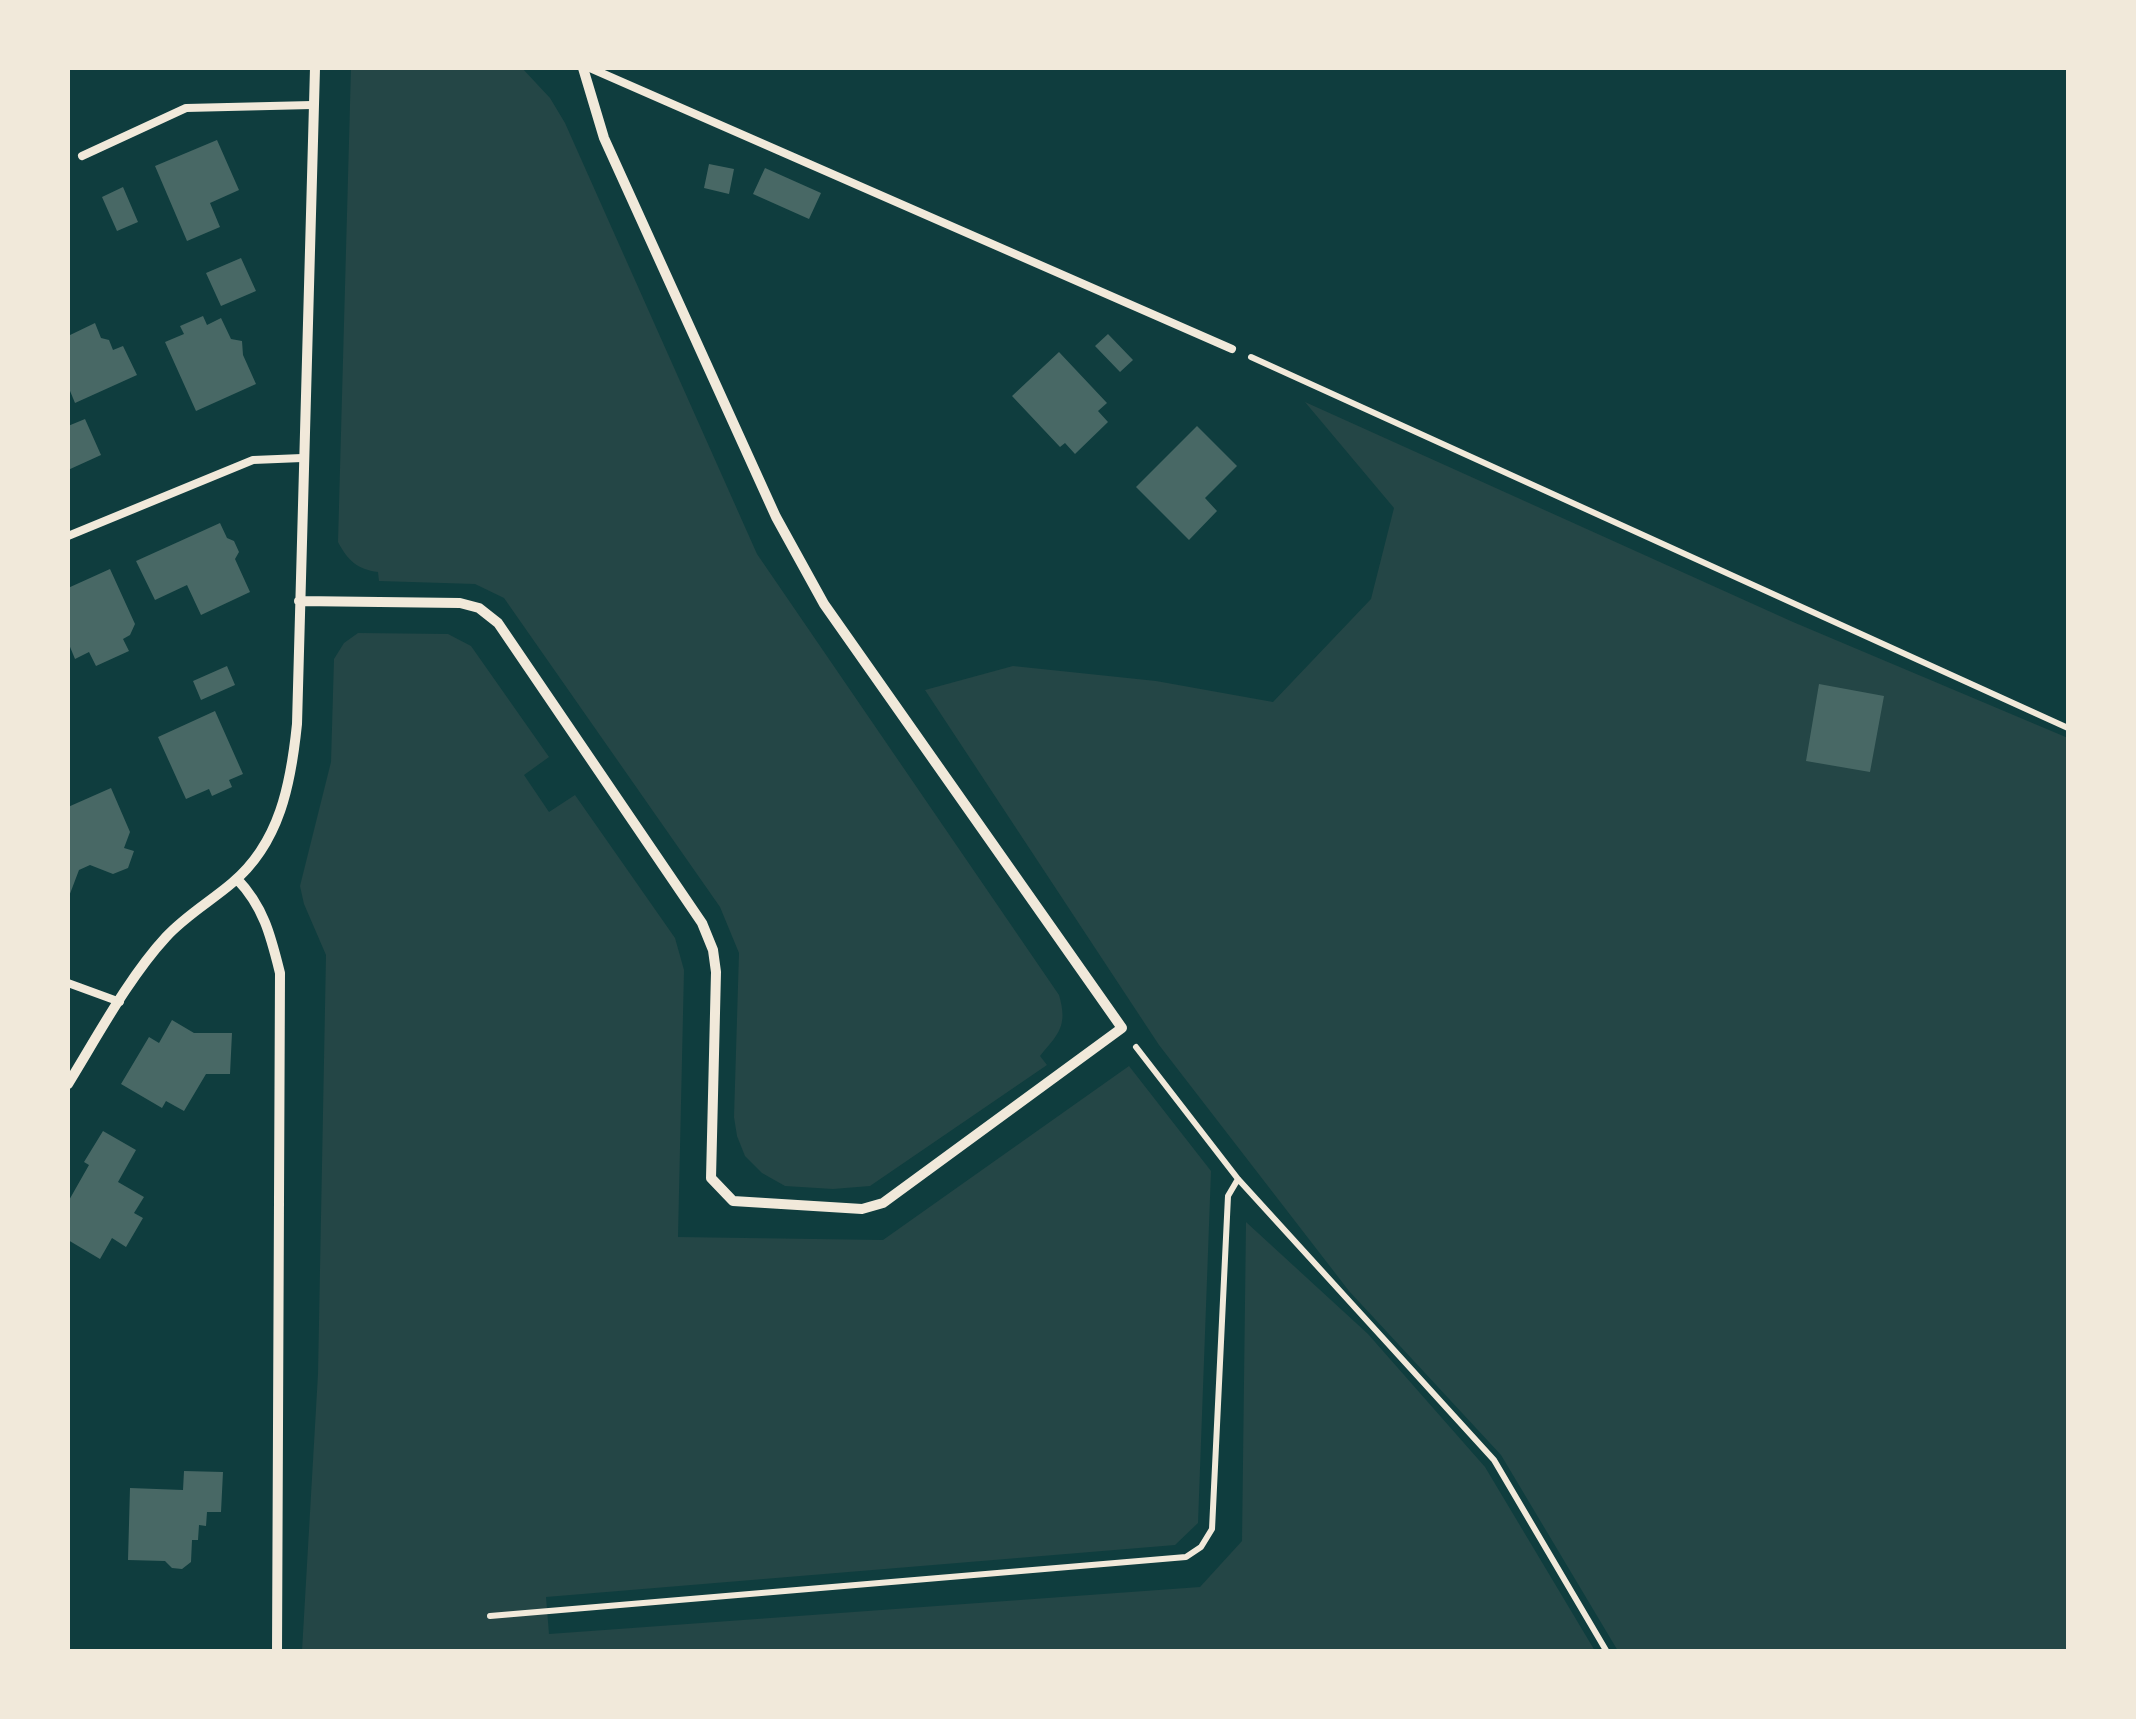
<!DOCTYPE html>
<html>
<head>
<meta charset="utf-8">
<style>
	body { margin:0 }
	#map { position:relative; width:2136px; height:1719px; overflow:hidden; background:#0f3d3e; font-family:Commissioner,sans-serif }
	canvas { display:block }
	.frame { position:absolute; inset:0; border:70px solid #f1e9da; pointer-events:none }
</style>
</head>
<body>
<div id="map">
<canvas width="2136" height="1719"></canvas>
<div class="frame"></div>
</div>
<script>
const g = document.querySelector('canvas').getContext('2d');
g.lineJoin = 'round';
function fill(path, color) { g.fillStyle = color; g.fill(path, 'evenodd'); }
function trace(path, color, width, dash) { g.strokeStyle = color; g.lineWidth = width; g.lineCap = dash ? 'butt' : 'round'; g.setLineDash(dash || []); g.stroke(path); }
const green = new Path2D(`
	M 351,68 L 522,68 L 550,98 L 565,123 L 757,554 L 1059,995 C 1068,1026 1059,1033 1040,1056 L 1047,1065 L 870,1186 L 833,1189 L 785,1186 L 762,1173 L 745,1156 L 737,1136 L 734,1117 L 739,953 L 720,907 L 504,598 L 475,584 L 379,581 L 378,572 C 357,569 348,561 338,542 Z
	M 1305,402 L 1793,622 L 2068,738 L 2068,1651 L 1618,1651 L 1501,1455 L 1349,1291 L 1159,1045 L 925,690 L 1013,666 L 1156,681 L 1273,702 L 1371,599 L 1394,508 Z
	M 358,633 L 448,634 L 471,646 L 549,757 L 524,775 L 549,812 L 575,795 L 675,938 L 684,970 L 678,1237 L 883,1240 L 1129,1066 L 1211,1171 L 1198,1523 L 1175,1545 L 546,1597 L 549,1634 L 1200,1587 L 1242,1541 L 1246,1222 L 1368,1334 L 1485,1467 L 1595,1651 L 302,1651 L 318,1374 L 326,955 L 304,904 L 300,886 L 331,762 L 334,659 L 344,643 Z`);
const building = new Path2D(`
	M 217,140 L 239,190 L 210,203 L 220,227 L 187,241 L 155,166 Z
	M 709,164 L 734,169 L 729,194 L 704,188 Z
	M 765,168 L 821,193 L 809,219 L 753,194 Z
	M 123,187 L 138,222 L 117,231 L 102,197 Z
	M 241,258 L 256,291 L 221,306 L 206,273 Z
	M 203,316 L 207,325 L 221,318 L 231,339 L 242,341 L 243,355 L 256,384 L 196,411 L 165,342 L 184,334 L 180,326 Z
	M 95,323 L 101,338 L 109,340 L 113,350 L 123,346 L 137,375 L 75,403 L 68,386 L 68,336 Z
	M 1108,334 L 1133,360 L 1120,372 L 1095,346 Z
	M 1059,352 L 1107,403 L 1098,411 L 1108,422 L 1075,454 L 1065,443 L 1060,447 L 1012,396 Z
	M 85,419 L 101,455 L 68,470 L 68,426 Z
	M 1197,426 L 1237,466 L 1205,498 L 1217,511 L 1189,540 L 1136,487 Z
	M 220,523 L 227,538 L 234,541 L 239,552 L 235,559 L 250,592 L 201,615 L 187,585 L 155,600 L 136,561 Z
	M 110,569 L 135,624 L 130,635 L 123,639 L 129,651 L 96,666 L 89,652 L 75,659 L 68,642 L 68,588 Z
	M 227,666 L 235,685 L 201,700 L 193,681 Z
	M 1819,684 L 1884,696 L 1870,772 L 1806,761 Z
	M 215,711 L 243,774 L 229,780 L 232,787 L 212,796 L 209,789 L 186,799 L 158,737 Z
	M 111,788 L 130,832 L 124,848 L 134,851 L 128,868 L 113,874 L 90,865 L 79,870 L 68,899 L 68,807 Z
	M 172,1020 L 194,1033 L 232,1033 L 230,1074 L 206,1074 L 184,1111 L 166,1101 L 162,1108 L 121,1084 L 149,1037 L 159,1043 Z
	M 103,1131 L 136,1150 L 118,1182 L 144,1197 L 134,1213 L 143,1218 L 126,1247 L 112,1238 L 100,1259 L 68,1240 L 68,1202 L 89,1165 L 84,1162 Z
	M 184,1471 L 223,1472 L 221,1512 L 207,1512 L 206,1526 L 199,1525 L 198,1540 L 192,1540 L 191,1562 L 182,1569 L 172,1568 L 165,1561 L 128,1560 L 130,1488 L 183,1490 Z`);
const path = new Path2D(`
	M 1251,357 L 2068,728
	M 1136,1047 L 1238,1179 L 1494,1460 L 1607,1652
	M 490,1616 L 1186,1557 L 1201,1547 L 1212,1529 L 1228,1196 L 1238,1179`);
const service = new Path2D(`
	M 590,68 L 1232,349
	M 82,156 L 186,108 L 312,105
	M 68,536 L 253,460 L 302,458
	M 68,983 L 120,1002`);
const minor = new Path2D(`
	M 299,601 L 460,603 L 479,608 L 498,623 L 702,923 L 713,950 L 716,972 L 711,1178 L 733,1201 L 862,1209 L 883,1203 L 1122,1028 L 824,604 L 776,517 L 604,138 L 583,68
	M 237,879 C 264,907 271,937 280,973 L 277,1652
	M 68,1084 C 97,1037 129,977 166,937 C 185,916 211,901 232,883 C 280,843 291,783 297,724 L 315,68`);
fill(green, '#244646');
fill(building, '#486865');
trace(path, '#f1e9da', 6);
trace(service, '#f1e9da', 8);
trace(minor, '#f1e9da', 10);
</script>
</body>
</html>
